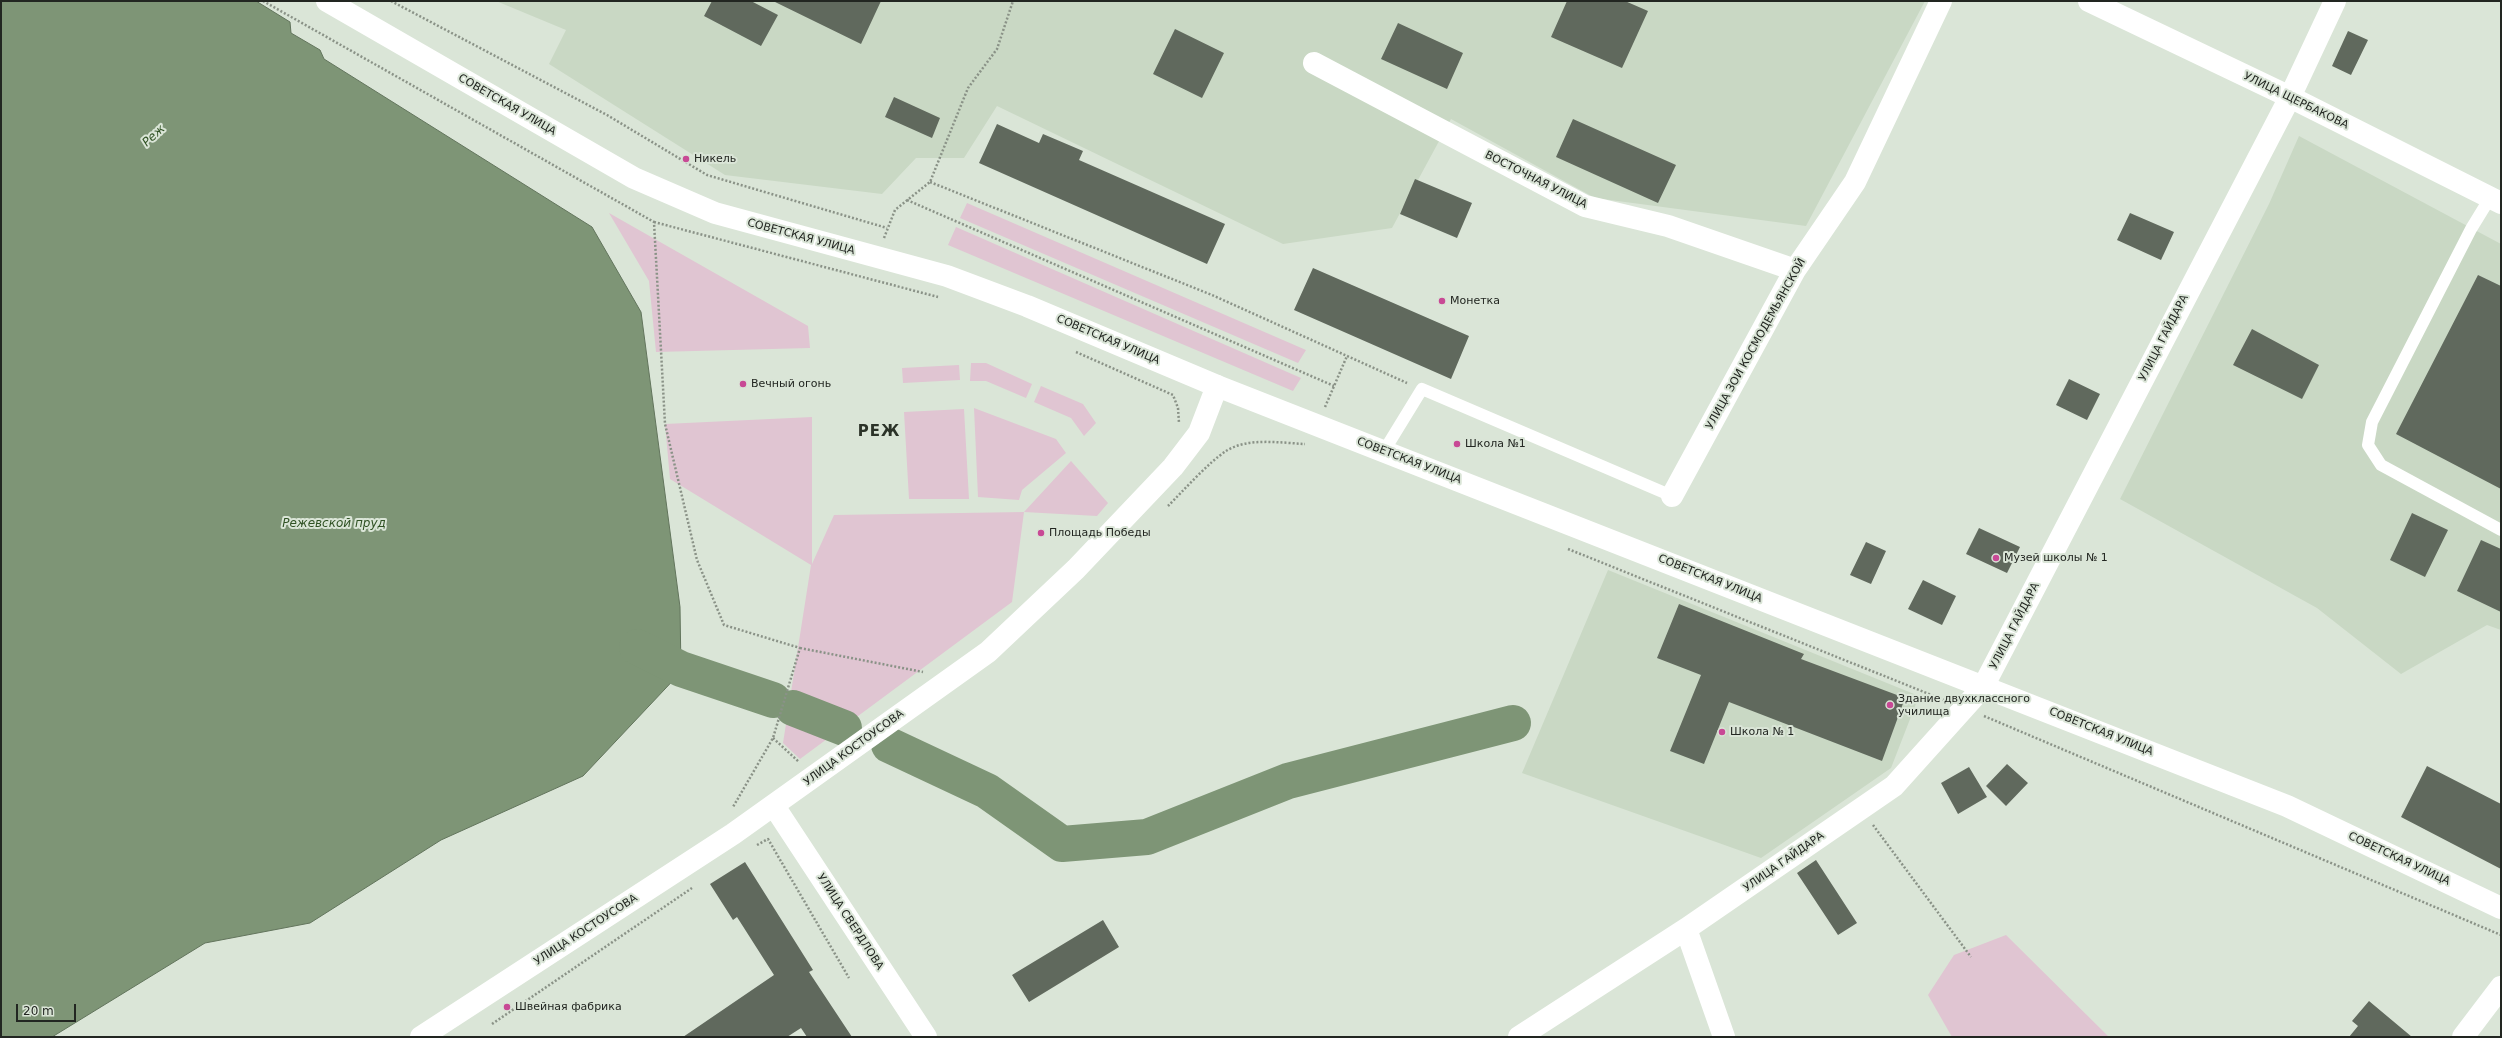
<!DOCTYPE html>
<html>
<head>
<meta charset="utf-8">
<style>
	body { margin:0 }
	#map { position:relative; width:2502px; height:1038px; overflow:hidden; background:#dae5d7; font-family:"DejaVu Sans",sans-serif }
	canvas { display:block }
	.frame { position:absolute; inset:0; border:2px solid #222621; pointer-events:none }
	.scale { position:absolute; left:16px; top:1004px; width:60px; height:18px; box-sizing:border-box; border:2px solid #222621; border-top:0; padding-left:5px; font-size:12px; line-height:14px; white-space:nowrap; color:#222621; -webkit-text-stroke:3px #dae5d7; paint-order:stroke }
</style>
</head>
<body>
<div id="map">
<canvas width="2502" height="1038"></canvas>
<div class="frame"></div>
<div class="scale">20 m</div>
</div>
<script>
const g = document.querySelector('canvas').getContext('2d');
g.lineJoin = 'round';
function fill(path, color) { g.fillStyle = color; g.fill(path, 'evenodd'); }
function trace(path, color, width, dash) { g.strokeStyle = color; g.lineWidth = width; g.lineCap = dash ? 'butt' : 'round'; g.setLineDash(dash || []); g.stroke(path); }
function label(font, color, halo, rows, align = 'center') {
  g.font = font + ' "DejaVu Sans",sans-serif'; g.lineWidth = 4; g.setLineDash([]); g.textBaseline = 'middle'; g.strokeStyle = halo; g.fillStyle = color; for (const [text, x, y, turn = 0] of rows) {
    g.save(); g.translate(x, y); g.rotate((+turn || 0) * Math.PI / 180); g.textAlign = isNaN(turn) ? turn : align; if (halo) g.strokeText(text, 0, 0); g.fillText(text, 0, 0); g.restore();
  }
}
const built = new Path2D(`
	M 496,1 L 1925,1 L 1806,226 L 1595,198 L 1451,119 L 1392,228 L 1283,244 L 997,106 L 964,158 L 916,158 L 882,194 L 725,175 L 549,64 L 566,30 Z
	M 2299,136 L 2501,244 L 2501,630 L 2487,625 L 2401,674 L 2317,608 L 2120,499 L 2269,204 Z
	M 1608,570 L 1919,696 L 1891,768 L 1761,858 L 1522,773 Z`);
const green = new Path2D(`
	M 967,203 L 1306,350 L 1298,363 L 960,218 Z
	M 609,213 L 808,326 L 810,348 L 656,352 L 649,281 Z
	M 956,227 L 1301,378 L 1293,391 L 948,245 Z
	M 971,363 L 986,363 L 1032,384 L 1026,398 L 986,381 L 970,381 Z
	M 959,365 L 960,380 L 903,383 L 902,368 Z
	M 1041,386 L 1083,404 L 1096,423 L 1084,436 L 1071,418 L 1034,402 Z
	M 974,408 L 1056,439 L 1066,453 L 1022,490 L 1019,500 L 978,497 Z
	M 964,409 L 969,499 L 909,499 L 904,412 Z
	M 812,417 L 812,564 L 834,515 L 1024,512 L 1071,461 L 1108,503 L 1097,516 L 1024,512 L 1012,602 L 800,759 L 783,743 L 811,565 L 670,479 L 665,424 Z
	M 2006,935 L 2109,1037 L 1952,1037 L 1928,995 L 1954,955 Z`);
const water = new Path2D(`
	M 1,1 L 256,1 L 290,22 L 291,33 L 320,50 L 324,59 L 592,227 L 641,312 L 680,607 L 681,672 L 583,776 L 441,840 L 310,923 L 205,943 L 52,1037 L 1,1037 Z`);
const river = new Path2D(`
	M 637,647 L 681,669 L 773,700
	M 793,708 L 844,728
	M 889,745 L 987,791 L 1062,844 L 1147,837 L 1288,781 L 1513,723`);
const building = new Path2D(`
	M 712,1 L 751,1 L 778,15 L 761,46 L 704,16 Z
	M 773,1 L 881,1 L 861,44 Z
	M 1567,1 L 1625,1 L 1648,11 L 1622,68 L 1551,37 Z
	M 1398,23 L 1463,53 L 1447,89 L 1381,59 Z
	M 1175,29 L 1224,53 L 1202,98 L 1153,74 Z
	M 2348,31 L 2368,40 L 2351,75 L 2332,66 Z
	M 894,97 L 940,118 L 932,138 L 885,117 Z
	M 1573,119 L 1676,165 L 1658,203 L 1556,157 Z
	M 997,124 L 1039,143 L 1043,134 L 1083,151 L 1079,160 L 1225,224 L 1207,264 L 979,163 Z
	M 1415,179 L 1472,203 L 1457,238 L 1400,214 Z
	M 2130,213 L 2174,232 L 2161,260 L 2117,240 Z
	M 1313,268 L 1469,336 L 1451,379 L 1294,310 Z
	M 2478,275 L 2501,286 L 2501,489 L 2396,434 Z
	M 2252,329 L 2319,365 L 2302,399 L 2233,365 Z
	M 2069,379 L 2100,394 L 2087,420 L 2056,405 Z
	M 2412,513 L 2448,530 L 2425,577 L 2390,560 Z
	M 1979,528 L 2020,547 L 2007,573 L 1966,554 Z
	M 2481,540 L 2501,549 L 2501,612 L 2457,591 Z
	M 1866,542 L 1886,551 L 1871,584 L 1850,575 Z
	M 1923,580 L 1956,596 L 1942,625 L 1908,609 Z
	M 1679,604 L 1804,654 L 1801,659 L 1905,698 L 1882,761 L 1729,702 L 1704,764 L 1670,751 L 1701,675 L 1657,658 Z
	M 2007,764 L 2028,783 L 2006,806 L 1986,786 Z
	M 2427,766 L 2501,804 L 2501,869 L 2401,817 Z
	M 1969,767 L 1987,797 L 1958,814 L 1941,783 Z
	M 1816,860 L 1857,923 L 1838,935 L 1797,873 Z
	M 745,862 L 813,970 L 809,972 L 852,1037 L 807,1037 L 801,1028 L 787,1037 L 683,1037 L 774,975 L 737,917 L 733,920 L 710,884 Z
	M 1103,920 L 1119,947 L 1029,1002 L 1012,975 Z
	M 2369,1001 L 2412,1037 L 2349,1037 L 2358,1026 L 2352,1021 Z`);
const path = new Path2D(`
	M 263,1 L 654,222 L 665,424 L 697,560 L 724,625 L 800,648 L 773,738 L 733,807
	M 391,1 L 607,115 L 707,175 L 887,228
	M 930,182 L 1212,295 L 1407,383
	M 907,200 L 1334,386
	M 654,222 L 938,297
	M 884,238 L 895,210 L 930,182 L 968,88 L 997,49 L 1013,1
	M 1076,352 L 1173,395 L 1178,408 L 1179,423
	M 1325,407 L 1347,356
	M 1168,506 C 1183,491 1209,462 1226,451 C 1248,437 1281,443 1305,444
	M 1568,549 L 1944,700
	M 800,648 L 923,672
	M 1984,716 L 2501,935
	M 773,738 L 799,762
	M 1873,825 L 1971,957
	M 757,845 L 768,839 L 849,978
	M 492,1024 L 692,888`);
const lane = new Path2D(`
	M 2490,198 L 2471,229 L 2372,422 L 2368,445 L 2381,465 L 2501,530
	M 1384,451 L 1422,389 L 1672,496`);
const street = new Path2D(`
	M 2089,1 L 2290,97 L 2501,203
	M 1314,63 L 1585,206 L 1668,226 L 1795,270
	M 1217,386 L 2287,806 L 2501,908
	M 1672,496 L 1795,270 L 1855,182 L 1941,1
	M 1686,929 L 1724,1037
	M 1519,1037 L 1686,929 L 1894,786 L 1983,687 L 2290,97 L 2335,1
	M 2463,1037 L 2501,987`);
const secondary = new Path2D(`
	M 327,1 L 634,178 L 715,213 L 947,276 L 1027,306 L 1217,386 L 1199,433 L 1173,467 L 1076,569 L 988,652 L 733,834 L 421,1037
	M 774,806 L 926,1037`);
const markers = [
	[686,159,4,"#c84995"],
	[1442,301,4,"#c84995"],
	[743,384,4,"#c84995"],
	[1457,444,4,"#c84995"],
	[1041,533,4,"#c84995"],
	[1996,558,4,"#c84995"],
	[1890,705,4,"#c84995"],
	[1722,732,4,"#c84995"],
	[507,1007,4,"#c84995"]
];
const streetNames = [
	["УЛИЦА ЩЕРБАКОВА",2296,101,26],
	["СОВЕТСКАЯ УЛИЦА",507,105,30],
	["ВОСТОЧНАЯ УЛИЦА",1536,180,27],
	["СОВЕТСКАЯ УЛИЦА",801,237,15],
	["УЛИЦА ГАЙДАРА",2164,338,-63],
	["СОВЕТСКАЯ УЛИЦА",1108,340,23],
	["УЛИЦА ЗОИ КОСМОДЕМЬЯНСКОЙ",1756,344,-61],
	["СОВЕТСКАЯ УЛИЦА",1409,461,21],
	["СОВЕТСКАЯ УЛИЦА",1710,579,22],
	["УЛИЦА ГАЙДАРА",2015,626,-63],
	["СОВЕТСКАЯ УЛИЦА",2101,732,22],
	["УЛИЦА КОСТОУСОВА",854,748,-36],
	["СОВЕТСКАЯ УЛИЦА",2399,859,25],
	["УЛИЦА ГАЙДАРА",1784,862,-35],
	["УЛИЦА СВЕРДЛОВА",850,922,57],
	["УЛИЦА КОСТОУСОВА",586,930,-33]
];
const poiNames = [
	["Никель",694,159],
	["Монетка",1450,301],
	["Вечный огонь",751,384],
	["Школа №1",1465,444],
	["Площадь Победы",1049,533],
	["Музей школы № 1",2004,558],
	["Здание двухклассного",1898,699],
	["училища",1898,712],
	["Школа № 1",1730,732],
	["Швейная фабрика",515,1007]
];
const waterNames = [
	["Реж",154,136,-43],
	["Режевской пруд",334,524]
];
const districtNames = [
	["РЕЖ",879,432]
];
fill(built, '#c9d8c4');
fill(green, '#e0c5d2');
fill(water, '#7e9576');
trace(water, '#62745c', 1);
trace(river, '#7e9576', 36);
fill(building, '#60695d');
trace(path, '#8a9287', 2.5, [2, 2]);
trace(lane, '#fff', 12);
trace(street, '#fff', 22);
trace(secondary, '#fff', 22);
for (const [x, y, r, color] of markers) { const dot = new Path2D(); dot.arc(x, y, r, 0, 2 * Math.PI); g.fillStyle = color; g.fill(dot); trace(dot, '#dae5d7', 1.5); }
label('11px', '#222621', '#dae5d7', streetNames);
label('11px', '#222621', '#dae5d7', poiNames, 'left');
label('italic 12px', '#305224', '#dae5d7', waterNames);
g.letterSpacing = '1px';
label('bold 15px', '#2b3328', '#dae5d7', districtNames);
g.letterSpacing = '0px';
</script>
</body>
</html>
